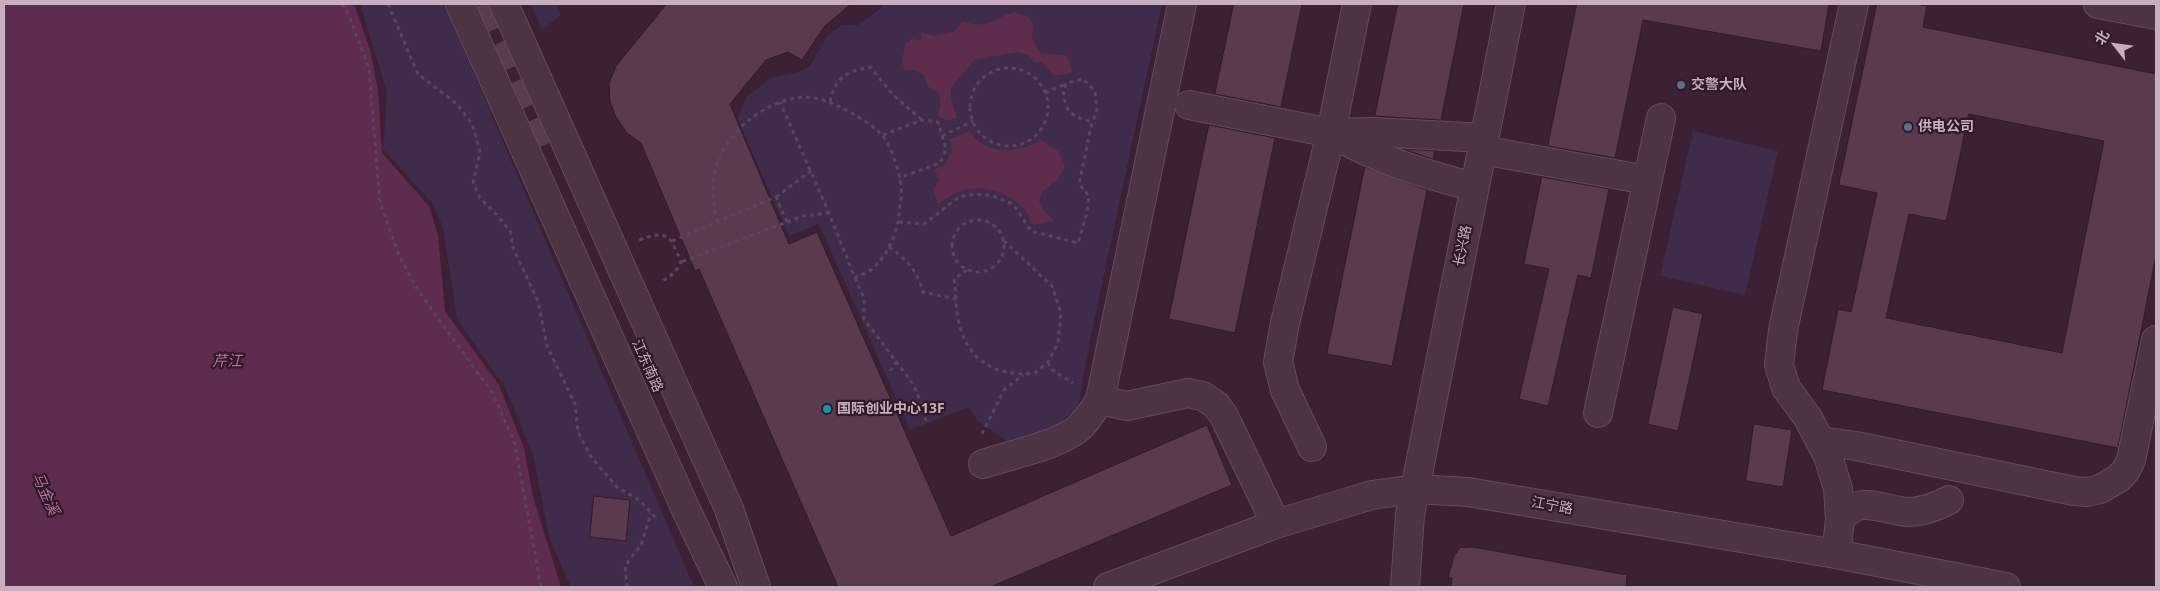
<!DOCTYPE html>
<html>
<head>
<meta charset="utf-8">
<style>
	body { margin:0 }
	#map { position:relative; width:2160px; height:591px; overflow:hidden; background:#3c2033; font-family:"Open Sans","Noto Sans SC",sans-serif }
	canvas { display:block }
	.frame { position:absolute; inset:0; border:5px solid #c8afbf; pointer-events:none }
	.north { position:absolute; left:2090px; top:20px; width:50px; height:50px; -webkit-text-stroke:4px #301928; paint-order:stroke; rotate:300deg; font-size:14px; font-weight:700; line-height:20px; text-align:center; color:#c8afbf }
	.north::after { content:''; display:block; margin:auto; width:18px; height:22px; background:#c8afbf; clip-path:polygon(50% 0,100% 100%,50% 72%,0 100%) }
</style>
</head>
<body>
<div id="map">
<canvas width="2160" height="591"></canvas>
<div class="frame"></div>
<div class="north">北</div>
</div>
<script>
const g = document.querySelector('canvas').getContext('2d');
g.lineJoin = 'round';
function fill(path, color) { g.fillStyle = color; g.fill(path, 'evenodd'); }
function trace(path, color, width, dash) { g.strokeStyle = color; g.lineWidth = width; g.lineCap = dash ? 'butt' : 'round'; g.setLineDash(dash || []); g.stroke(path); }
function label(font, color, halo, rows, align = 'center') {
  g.font = font + ' "Open Sans","Noto Sans SC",sans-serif'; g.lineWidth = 4.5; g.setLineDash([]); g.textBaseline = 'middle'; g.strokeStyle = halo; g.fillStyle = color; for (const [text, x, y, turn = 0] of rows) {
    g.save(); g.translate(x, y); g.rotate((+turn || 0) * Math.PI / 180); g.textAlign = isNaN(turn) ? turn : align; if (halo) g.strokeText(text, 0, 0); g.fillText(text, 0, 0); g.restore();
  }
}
const green = new Path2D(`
	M 360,4 L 444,4 L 694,587 L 571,587 L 549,538 L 534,458 L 505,387 L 457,319 L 443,228 L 433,204 L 383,149 L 387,92 Z
	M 531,4 L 556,4 L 561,15 L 542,30 Z
	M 882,4 L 1162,4 L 1089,345 L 1078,409 L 1044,434 L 1008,442 L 978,421 L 968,407 L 910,430 L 819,224 L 789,236 L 737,118 L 747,96 L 771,78 L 796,73 L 810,66 L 827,36 L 842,25 L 858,25 L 880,9 Z
	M 1693,131 L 1778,151 L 1745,295 L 1660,276 Z`);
const water = new Path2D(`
	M 4,4 L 354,4 L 370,49 L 378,90 L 382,153 L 429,206 L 438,235 L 445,311 L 499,385 L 524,448 L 533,497 L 561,587 L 4,587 Z
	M 1014,12 L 1027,16 L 1033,23 L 1032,39 L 1041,53 L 1068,56 L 1072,73 L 1055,76 L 1041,62 L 1034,62 L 1028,55 L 1018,52 L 974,60 L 951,88 L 951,100 L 957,118 L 947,121 L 937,115 C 942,102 944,91 928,87 L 924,75 L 916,70 L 904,70 L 902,60 L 906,43 L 913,39 L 921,41 L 922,33 L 934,36 L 954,32 L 962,21 C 987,30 992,19 1014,12 Z
	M 970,131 C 986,157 1019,153 1041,140 L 1059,152 L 1065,166 L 1058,179 L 1042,192 L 1039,201 L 1044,211 L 1054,221 L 1033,225 C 1030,220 1028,213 1024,208 C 1007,191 977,182 955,193 C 949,196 944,201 938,204 L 933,189 L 939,181 L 935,169 L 945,165 L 952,150 L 950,139 Z`);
const building = new Path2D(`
	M 667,4 L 851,4 L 824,27 L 802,60 L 788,52 L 766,60 L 730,104 L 789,244 L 817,232 L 951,536 L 1207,425 L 1232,485 L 990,587 L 838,587 L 699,269 L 695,271 L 641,143 L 627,133 L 616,117 L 610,102 L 609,83 L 616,66 Z
	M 1234,4 L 1302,4 L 1281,107 L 1215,94 Z
	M 1398,4 L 1464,4 L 1441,120 L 1375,116 Z
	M 1577,4 L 1829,4 L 1821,51 L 1643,20 L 1615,158 L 1548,146 Z
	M 1877,4 L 1915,4 L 1927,6 L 1923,27 L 2156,74 L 2156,255 L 2118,448 L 1822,390 L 1838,309 L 1851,312 L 1877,193 L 1839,185 ZM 1969,114 L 2104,141 L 2062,353 L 1886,318 L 1909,214 L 1946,221 Z
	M 1209,125 L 1275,138 L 1235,333 L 1169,319 Z
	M 1404,149 L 1435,151 L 1433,159 Z
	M 1365,167 L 1427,190 L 1392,366 L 1327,354 Z
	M 1542,177 L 1609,189 L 1591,278 L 1578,275 L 1548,406 L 1519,399 L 1549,269 L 1524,264 Z
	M 1673,307 L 1703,314 L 1678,431 L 1648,424 Z
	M 1754,424 L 1792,430 L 1783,487 L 1746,481 Z
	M 594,496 L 630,500 L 626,541 L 590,537 Z
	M 1473,547 L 1627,575 L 1626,587 L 1451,587 L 1452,578 L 1448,577 L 1454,556 L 1460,548 Z`);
const minorTunnel = new Path2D(`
	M 483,4 L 547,145`);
const path = new Path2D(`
	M 342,4 L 348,13 L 369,69 L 380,203 L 399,255 L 417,289 L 493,394 L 515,444 L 541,587
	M 388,4 L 418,74 L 457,104 L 472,124 L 480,152 L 473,182 L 480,198 L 496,214 L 510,231 L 513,248 L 538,301 L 547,346 L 575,404 L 578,432 L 591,457 L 617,487 L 639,500 L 657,519
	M970 107a39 39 0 1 1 78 0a39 39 0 1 1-78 0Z
	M 1045,93 L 1065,84
	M 830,102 C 836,76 846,72 870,67 L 893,95 L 921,119
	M 883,135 L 922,120 L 938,122 L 946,149 L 940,163 L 899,178
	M 942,136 L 973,121
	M 776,197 L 811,171
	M952 246a26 26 0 1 1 52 0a26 26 0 1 1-52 0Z
	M 717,222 C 714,207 712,193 714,177 C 720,136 763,100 804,97 C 818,97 832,103 844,109 C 857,116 870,123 881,134 C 890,142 900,174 901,186 C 902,192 901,199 900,205 C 899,227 890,254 872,269 C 867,273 860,275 855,278 L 829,213 L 780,102
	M 787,222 L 802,216 L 829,213
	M 899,222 L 924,224 L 959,197 L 976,194 L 993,196 L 1013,204 L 1031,231 L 1078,243 L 1087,212 L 1089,196 L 1079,184 L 1092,122 C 1070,116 1065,111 1063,89 L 1067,83 L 1083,79 L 1095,91 L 1097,112 L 1092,122
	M 639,240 C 668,229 670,236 681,262 C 676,272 671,277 660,282
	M 672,241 L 776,197 L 787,222 L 681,262
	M 889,247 C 908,261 916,269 923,292 L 956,299 C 957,348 984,379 1035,373 L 1048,362 L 1058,343 L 1061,313 L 1052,286 L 1004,241
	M 855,278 L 864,298 L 864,319 L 913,384 L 923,407 L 927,425
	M 956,299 L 954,279 L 967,270
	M 1048,362 L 1051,369 L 1073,383
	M 890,371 L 897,361
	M 982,434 L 1004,390 L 1023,375
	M 627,587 L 625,566 L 641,545 L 651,513`);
const minor = new Path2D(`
	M 460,4 L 687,512 L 723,587
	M 504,4 L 729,509 L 756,587
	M 2098,4 L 2156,15
	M 1189,105 L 1331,133 L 1374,132 L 1484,138
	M 1331,133 C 1376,159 1424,174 1474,187
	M 1482,150 L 1647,180
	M 1100,400 L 1182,4
	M 1598,413 L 1661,118
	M 1820,441 L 1856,446 L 2074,491 L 2087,492 L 2100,489 L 2119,478 L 2126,470 L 2131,460 L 2156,340
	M 1312,447 L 1285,390 L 1278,362 L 1285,323 L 1331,133 L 1357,4
	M 983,464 C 1010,455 1047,448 1072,433 C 1084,426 1092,412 1100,400 L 1127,406 L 1188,393 L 1203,396 L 1216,405 L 1224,416 L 1276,524
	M 1840,520 C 1859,493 1881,510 1908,512 C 1923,512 1936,507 1949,500
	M 1836,554 L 1840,520 L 1838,489 L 1828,456 L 1808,418 L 1786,388 L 1779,365 L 1783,330 L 1854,4
	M 1108,587 L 1276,524 L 1372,495 L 1415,489 L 1468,492 L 1836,554 L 2006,587
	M 1405,587 L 1410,515 L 1415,489 L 1511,4`);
const markers = [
	[1681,85,5,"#5c6f8a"],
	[1908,127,5,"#5c6f8a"],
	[827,409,5,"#0f9aa8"]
];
const poiNames = [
	["交警大队",1691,85],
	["供电公司",1918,127],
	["国际创业中心13F",837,409]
];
const streetNames = [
	["长兴路",1463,246,-79],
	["江东南路",647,366,66],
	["江宁路",1552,506,10]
];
const waterNames = [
	["芹江",227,362],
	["马金溪",45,494,66]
];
fill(green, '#3f2b4a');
fill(water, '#5e2d4d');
fill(building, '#5a3a4f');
trace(building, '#321b2b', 1);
trace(minorTunnel, '#583d4f', 28, [28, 14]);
trace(minor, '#644c5c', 30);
trace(path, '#5b445d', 3, [4, 4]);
trace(minor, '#4c3444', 28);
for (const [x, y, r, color] of markers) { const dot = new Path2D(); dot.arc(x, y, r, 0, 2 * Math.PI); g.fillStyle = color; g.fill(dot); trace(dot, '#301928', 2); }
label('bold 14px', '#c8afbf', '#301928', poiNames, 'left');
label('14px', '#c8afbf', '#301928', streetNames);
label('italic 15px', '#b2749e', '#301928', waterNames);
</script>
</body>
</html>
